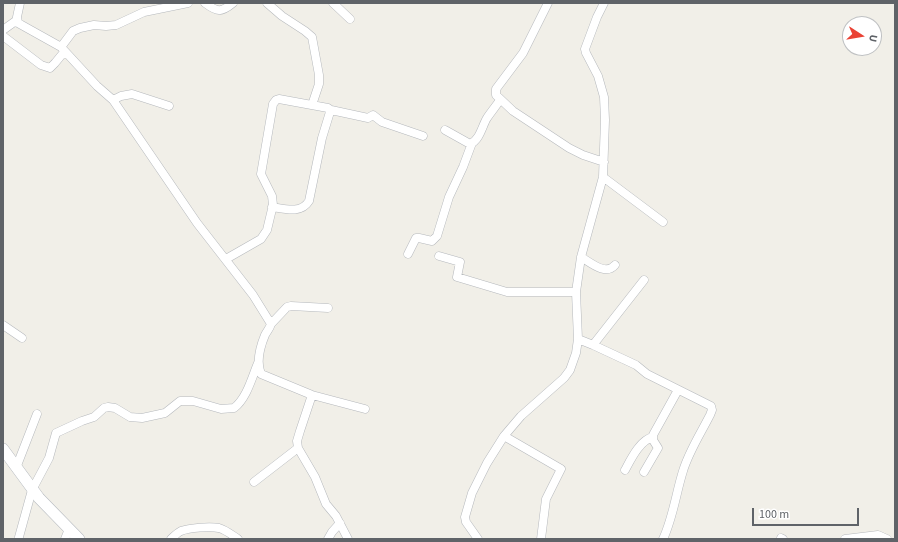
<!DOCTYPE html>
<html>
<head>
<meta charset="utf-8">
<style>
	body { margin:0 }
	#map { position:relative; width:898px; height:542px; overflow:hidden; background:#f1efe8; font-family:"Source Sans 3",sans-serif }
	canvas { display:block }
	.frame { position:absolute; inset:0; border:4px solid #5f6368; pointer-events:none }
	.north { position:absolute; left:842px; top:16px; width:40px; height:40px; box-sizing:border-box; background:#fff; border:1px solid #bfc1c3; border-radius:50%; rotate:102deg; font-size:11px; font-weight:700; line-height:16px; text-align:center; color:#5f6368 }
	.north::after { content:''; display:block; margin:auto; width:14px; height:18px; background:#ea4335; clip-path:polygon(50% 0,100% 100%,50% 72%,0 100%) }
	.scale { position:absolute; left:752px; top:508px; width:107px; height:18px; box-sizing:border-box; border:2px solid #5f6368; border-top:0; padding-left:5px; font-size:12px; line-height:14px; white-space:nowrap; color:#5f6368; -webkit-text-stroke:3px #fff; paint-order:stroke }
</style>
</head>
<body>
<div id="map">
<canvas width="898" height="542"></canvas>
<div class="frame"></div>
<div class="north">U</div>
<div class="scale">100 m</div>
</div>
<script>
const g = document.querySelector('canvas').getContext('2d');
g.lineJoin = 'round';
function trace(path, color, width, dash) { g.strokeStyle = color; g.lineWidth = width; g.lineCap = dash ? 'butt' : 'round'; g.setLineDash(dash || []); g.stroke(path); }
const street = new Path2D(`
	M 20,3 L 17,17 L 18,23 L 61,47 L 73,31 L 80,28 L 94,25 L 106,26 L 116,25 L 144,12 L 188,3
	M 205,3 C 217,12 221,13 233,3
	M 267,3 L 282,16 L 305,31 L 312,37 L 319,75 L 319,84 L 312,105
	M 333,3 L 350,19
	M 548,3 L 523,53 L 496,89 L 496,95 L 513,111 L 569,148 L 583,155 L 604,162
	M 3,30 L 17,20
	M 3,36 L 41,65 L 50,68 L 55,63 L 64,52
	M 61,47 L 97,86 L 113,100 L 197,223 L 253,295 L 271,324 C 270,328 267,331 265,335 C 260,347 256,362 261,374 L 312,395 L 365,409
	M 113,100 L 121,96 L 132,94 L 169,106
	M 331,110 L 368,118 L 373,115 L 382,122 L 423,136
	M 445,130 L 470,144 C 480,140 482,126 487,118 C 491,112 496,106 500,100
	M 603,177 L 663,222
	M 408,254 L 416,238 L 419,238 L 432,241 L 437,236 L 449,197 L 463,167 L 472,143
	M 439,256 L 460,262 L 457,277 L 507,292 L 576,292
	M 581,257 C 591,263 606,276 615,265
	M 226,259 L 261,239 L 267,230 L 273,205 L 272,196 L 261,174 L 273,104 L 276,100 L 279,99 L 328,108 L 331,110 L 330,112 L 322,138 L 309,201 C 301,214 285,209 272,207
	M 271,324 L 287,307 L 291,306 L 328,308
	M 3,325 L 22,338
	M 578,339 L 593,345 L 636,365 L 647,374 L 711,406 L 712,410 L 710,415 C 701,433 689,451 683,471 C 676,493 673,518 663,539
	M 593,345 L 644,280
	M 312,395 L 300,431 L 297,441 L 298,448 L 315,477 L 326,504 L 336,516 L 348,539
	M 504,436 L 561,469 L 546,499 L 541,539
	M 16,468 L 37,414
	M 625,470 C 631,459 640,440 653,437
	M 644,472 L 658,448 L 653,440 L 653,435 L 678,390
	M 254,482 L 298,448
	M 19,537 L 32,490 L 49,458 L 56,433 L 82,421 L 94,417 L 104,408 L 108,407 L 115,408 L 130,417 L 142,418 L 165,413 L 180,401 L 193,401 L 221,409 L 234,408 C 247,398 252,377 258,363
	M 781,538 L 783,539
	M 65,539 L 69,529
	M 171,539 C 174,536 177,533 181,531 C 189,528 210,526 219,528 C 226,530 232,535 238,539
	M 328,539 L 332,532 L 340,523
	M 478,539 L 466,522 L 465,517 L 472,493 L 487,463 L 504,436 L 521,416 L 564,378 L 570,370 L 576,353 L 578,339 L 576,292 L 581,257 L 603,177 L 605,120 L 604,97 L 598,76 L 586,53 L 585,49 L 597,17 L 604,3
	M 845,539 L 878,535 L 887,539`);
const secondary = new Path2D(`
	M 3,449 L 39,498 L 79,539`);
trace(street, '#b5b8bc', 9);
trace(secondary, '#b6babf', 12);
trace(street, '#fff', 8);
trace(secondary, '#fff', 11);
</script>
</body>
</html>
